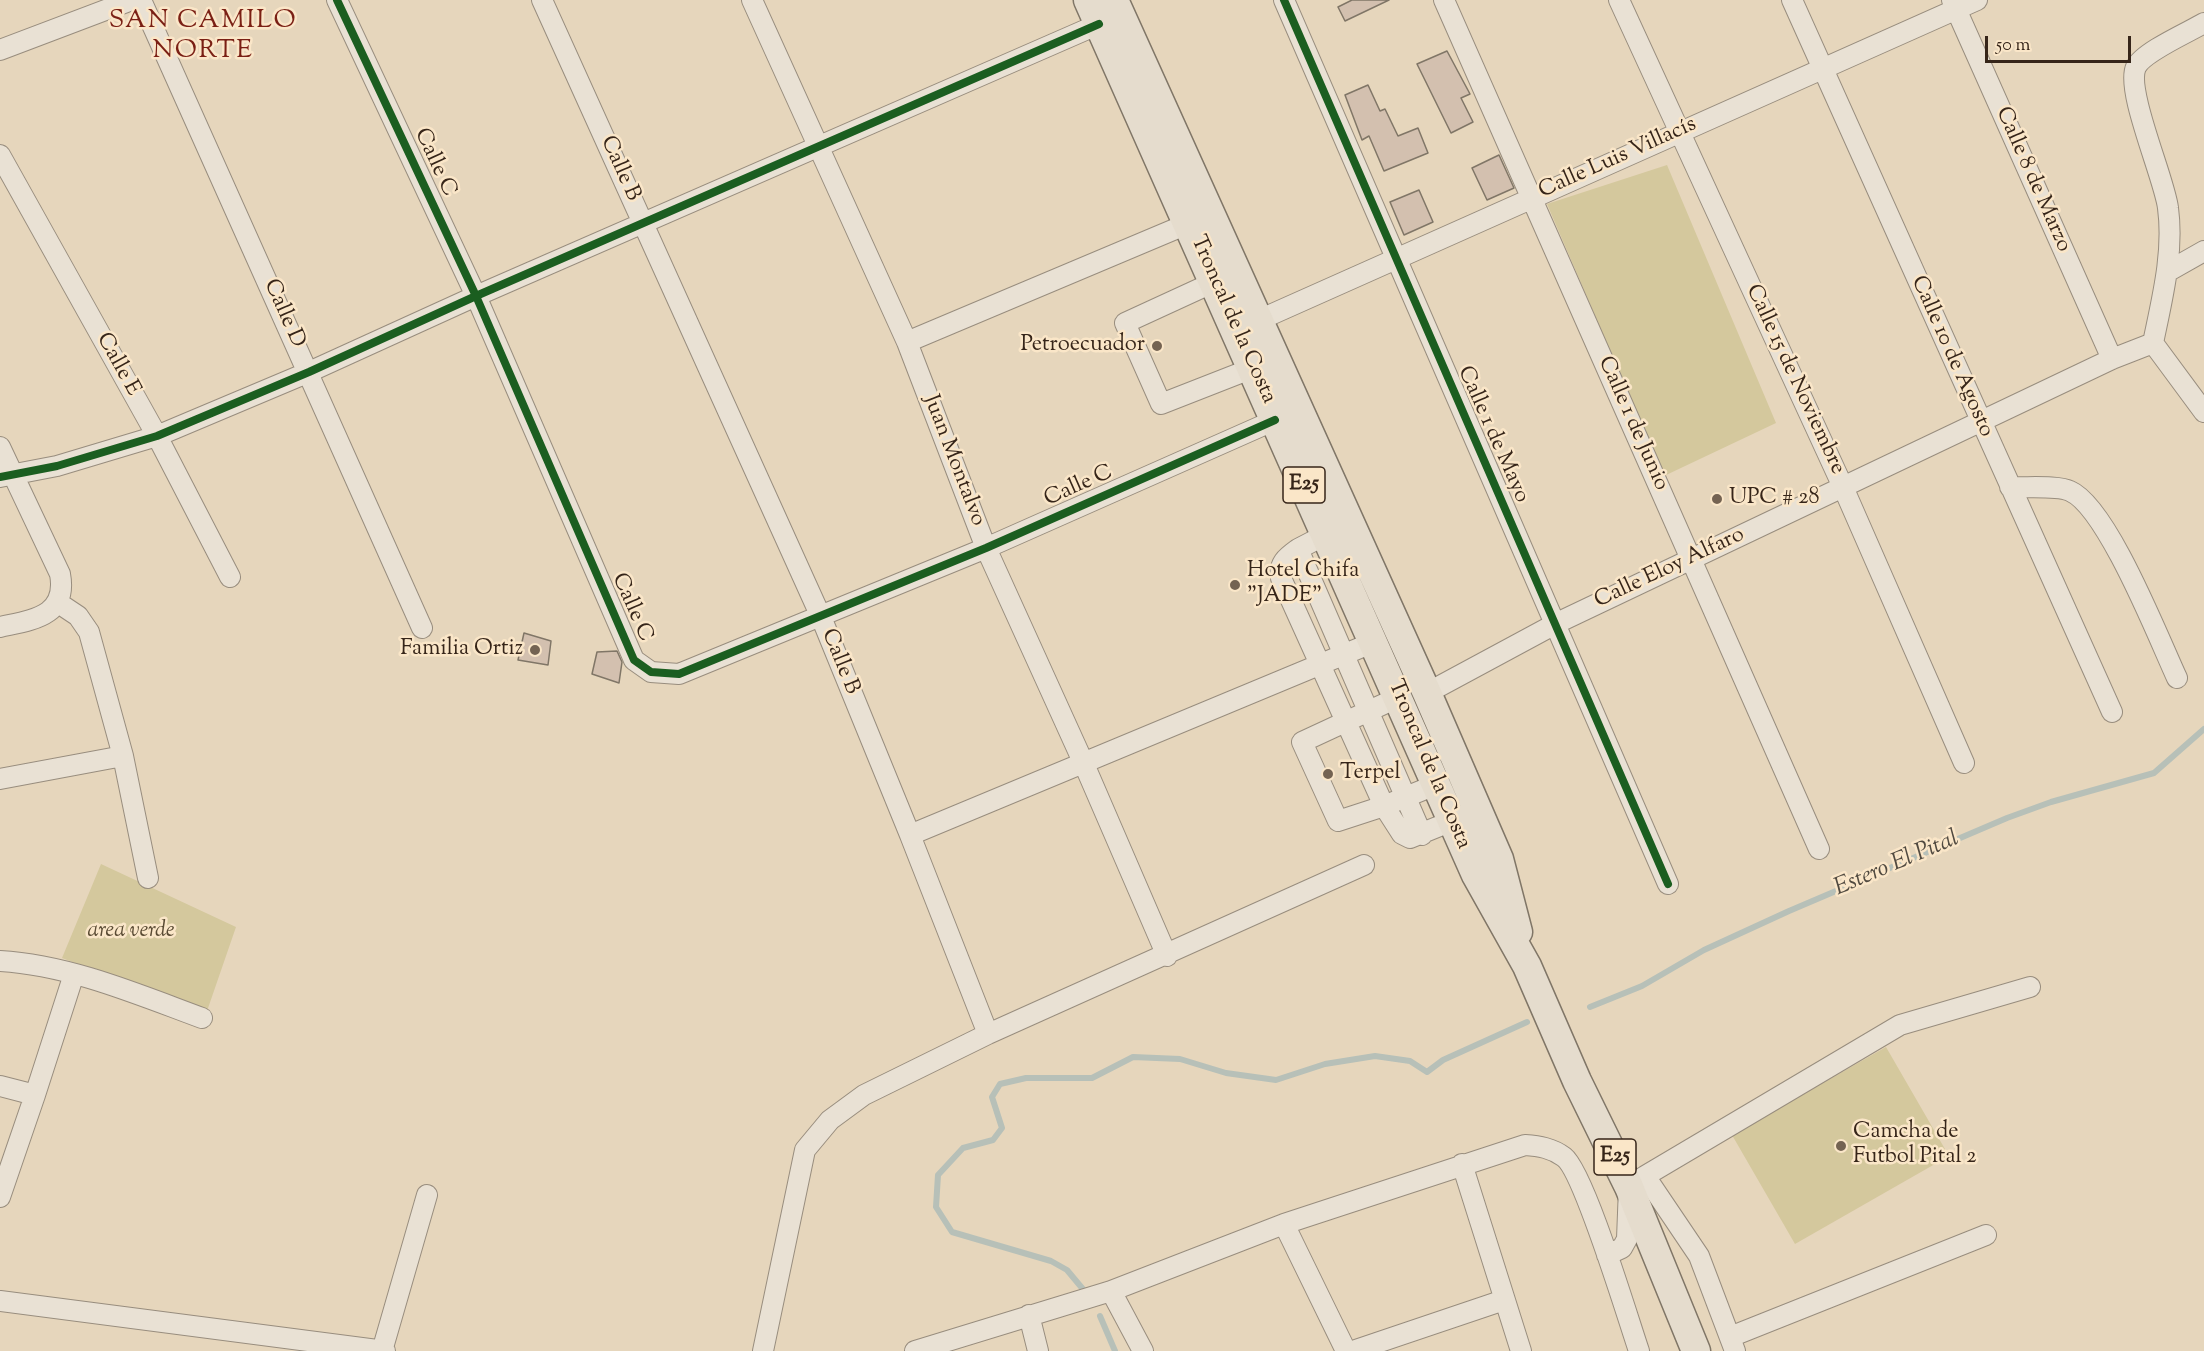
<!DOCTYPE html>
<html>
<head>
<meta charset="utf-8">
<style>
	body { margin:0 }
	#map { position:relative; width:2204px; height:1351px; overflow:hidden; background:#e6d6bc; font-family:"Sorts Mill Goudy",serif }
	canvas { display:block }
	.scale { position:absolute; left:1985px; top:36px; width:146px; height:27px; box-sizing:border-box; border:3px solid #362519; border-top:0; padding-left:8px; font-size:18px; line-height:21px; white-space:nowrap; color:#362519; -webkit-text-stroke:4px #fae6c8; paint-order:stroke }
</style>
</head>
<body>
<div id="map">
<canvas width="2204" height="1351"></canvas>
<div class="scale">50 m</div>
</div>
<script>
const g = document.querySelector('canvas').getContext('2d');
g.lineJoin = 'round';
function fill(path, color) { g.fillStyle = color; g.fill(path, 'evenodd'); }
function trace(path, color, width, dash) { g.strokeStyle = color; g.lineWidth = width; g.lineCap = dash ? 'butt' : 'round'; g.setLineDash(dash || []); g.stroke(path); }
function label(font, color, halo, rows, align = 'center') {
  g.font = font + ' "Sorts Mill Goudy",serif'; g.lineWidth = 5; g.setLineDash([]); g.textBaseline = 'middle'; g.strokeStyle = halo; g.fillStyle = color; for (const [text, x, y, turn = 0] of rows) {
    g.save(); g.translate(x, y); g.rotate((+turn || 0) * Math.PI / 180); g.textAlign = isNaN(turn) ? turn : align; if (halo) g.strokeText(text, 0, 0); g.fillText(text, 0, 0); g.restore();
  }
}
const green = new Path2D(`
	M 1667,165 L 1776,423 L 1664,476 L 1547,204 Z
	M 101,864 L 236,927 L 206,1014 L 62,958 Z
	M 1886,1047 L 1949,1156 L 1795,1244 L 1732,1135 Z`);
const stream = new Path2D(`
	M 1590,1007 L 1642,986 L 1704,950 L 1789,911 L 2007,818 L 2051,802 L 2154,773 L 2204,729
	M 1087,1294 L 1067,1270 L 1051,1261 L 952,1232 L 936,1207 L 938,1175 L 963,1148 L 993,1140 L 1002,1128 L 992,1097 L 1000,1084 L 1026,1078 L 1092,1078 L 1133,1057 L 1180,1059 L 1226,1073 L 1276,1080 L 1325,1064 L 1375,1056 L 1410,1061 L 1427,1072 L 1443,1060 L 1527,1022
	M 1100,1316 L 1115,1351`);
const building = new Path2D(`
	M 1352,0 L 1389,0 L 1345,21 L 1338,7 Z
	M 1447,51 L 1470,94 L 1461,98 L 1473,122 L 1451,133 L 1417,64 Z
	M 1368,85 L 1380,111 L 1385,109 L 1398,136 L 1418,128 L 1428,153 L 1384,171 L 1369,136 L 1362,140 L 1345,95 Z
	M 1499,155 L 1514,188 L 1487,200 L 1472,168 Z
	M 1419,190 L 1433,222 L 1404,235 L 1390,202 Z
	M 524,633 L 551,641 L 548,665 L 518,660 Z
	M 617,651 L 622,662 L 619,683 L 592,674 L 597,652 Z`);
const minor = new Path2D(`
	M 141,0 L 422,628
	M 337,0 L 476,296 L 634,660 L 651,672 L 679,674 L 986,548 L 1275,420
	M 542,0 L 821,617 L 910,835 L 1374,642
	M 752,0 L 907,342 L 986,548 L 1084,764 L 1167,956
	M 1284,0 C 1410,296 1542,588 1668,884
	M 1444,0 L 1819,849
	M 1619,0 L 1843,487 L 1964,763
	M 1792,0 L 2112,712
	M 1952,0 L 2112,359
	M 0,50 L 132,0
	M 0,155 L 157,436 L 230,577
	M 2167,272 L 2204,251
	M 1225,277 L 1125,323 L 1161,404 L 1253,368
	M 1259,320 L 1977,0
	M 907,342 L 1199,219
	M 2153,343 C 2162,299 2174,253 2168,208 C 2165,180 2125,90 2136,67 C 2143,52 2189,32 2204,23
	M 2153,343 L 2204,412
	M 0,447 L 60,574 C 68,617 31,620 0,627
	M 0,477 L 57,466 L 157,436 L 309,372 L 476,296 L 1099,24
	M 2010,487 C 2025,488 2058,485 2070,491 C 2107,507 2158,637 2177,678
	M 1325,535 L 1298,549 L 1422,835
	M 1298,549 C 1287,557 1278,563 1281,578 L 1384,806 L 1402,834 L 1410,838 L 1452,821
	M 57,602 L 78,616 L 89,632 L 123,756 L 148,878
	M 1427,693 L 1557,623 L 2112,359 L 2153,343
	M 1399,697 L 1302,742 L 1338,821 L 1384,806 L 1435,785
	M 0,779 L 123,756
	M 910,835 L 988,1034
	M 0,961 C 69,965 137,994 202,1018
	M 0,1086 L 35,1095 L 0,1197
	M 35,1095 L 74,974
	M 1462,1164 L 1521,1351
	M 1645,1176 L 1699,1256 L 1735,1351
	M 1284,1224 L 1346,1351
	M 1607,1255 L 1622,1248 L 1627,1239 L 1629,1187 L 1645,1176 L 1900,1025 L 2030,987
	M 1111,1291 L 1143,1351
	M 0,1301 L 385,1351
	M 1029,1315 L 1038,1351
	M 1730,1337 L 1986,1235
	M 382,1351 L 427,1195
	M 763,1351 L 805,1150 L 830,1120 L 864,1095 L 988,1034 L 1364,865
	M 915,1351 L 1111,1291 L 1284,1224 L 1525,1145 C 1539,1146 1552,1148 1564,1157 C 1584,1172 1628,1319 1639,1351
	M 1353,1351 L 1504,1300`);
const highway = new Path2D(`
	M 1088,0 L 1476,875 L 1527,966 L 1577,1081 L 1629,1187 L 1696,1351
	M 1114,0 L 1427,693 L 1499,859 L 1518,932`);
const cycleway = new Path2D(`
	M 337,0 L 476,296 L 634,660 L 651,672 L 679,674 L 986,548 L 1275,420
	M 1284,0 C 1410,296 1542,588 1668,884
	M 0,477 L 57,466 L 157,436 L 309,372 L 476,296 L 1099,24`);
const markers = [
	[1157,346,6,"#746352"],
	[1717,499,6,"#746352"],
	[1235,585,6,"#746352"],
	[535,650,6,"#746352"],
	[1328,774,6,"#746352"],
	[1841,1146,6,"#746352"]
];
const shields = [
	[1304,485,42],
	[1615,1157,42]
];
const shieldNames = [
	["E25",1304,485],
	["E25",1615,1157]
];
const streetNames = [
	["Calle Luis Villacís",1618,159,-24],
	["Calle C",434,163,65],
	["Calle B",619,169,66],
	["Calle 8 de Marzo",2032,180,66],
	["Calle D",283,314,66],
	["Troncal de la Costa",1232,320,66],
	["Calle 10 de Agosto",1951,357,66],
	["Calle E",117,365,61],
	["Calle 15 de Noviembre",1794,380,65],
	["Calle 1 de Junio",1632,424,66],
	["Calle 1 de Mayo",1492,435,66],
	["Juan Montalvo",953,461,69],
	["Calle C",1079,487,-24],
	["Calle Eloy Alfaro",1670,569,-25],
	["Calle C",631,608,66],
	["Calle B",839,662,68],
	["Troncal de la Costa",1428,765,67]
];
const poiNames = [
	["Petroecuador",1145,346,"right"],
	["UPC # 28",1729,499],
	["Hotel Chifa",1247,572],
	["\"JADE\"",1247,597],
	["Familia Ortiz",523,650,"right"],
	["Terpel",1340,774],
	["Camcha de",1853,1133],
	["Futbol Pital 2",1853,1158]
];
const parkNames = [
	["area verde",131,932]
];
const waterNames = [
	["Estero El Pital",1897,865,-23]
];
const quarterNames = [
	["SAN CAMILO",203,23],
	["NORTE",203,53]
];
fill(green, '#d4c89d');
trace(stream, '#b7c0b8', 6);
fill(building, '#d3c0af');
trace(building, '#807667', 1.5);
trace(minor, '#988d7e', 22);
trace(highway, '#807667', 31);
trace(minor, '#e9e1d4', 20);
trace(highway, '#e5dccd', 28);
trace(cycleway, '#1b5e20', 8);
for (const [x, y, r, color] of markers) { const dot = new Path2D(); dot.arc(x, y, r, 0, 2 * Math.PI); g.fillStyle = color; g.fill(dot); trace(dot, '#fae6c8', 2); }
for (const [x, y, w] of shields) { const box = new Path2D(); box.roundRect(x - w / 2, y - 18, w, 36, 4.5); g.fillStyle = '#fae6c8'; g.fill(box); trace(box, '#362519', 1.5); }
label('bold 21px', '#362519', null, shieldNames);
label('22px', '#362519', '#fae6c8', streetNames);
label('22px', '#362519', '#fae6c8', poiNames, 'left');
label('italic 22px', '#5a4b34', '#fae6c8', parkNames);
label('italic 24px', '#514a40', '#fae6c8', waterNames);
g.letterSpacing = '1.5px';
label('26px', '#7a1f14', '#fae6c8', quarterNames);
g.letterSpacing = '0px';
</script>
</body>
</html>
